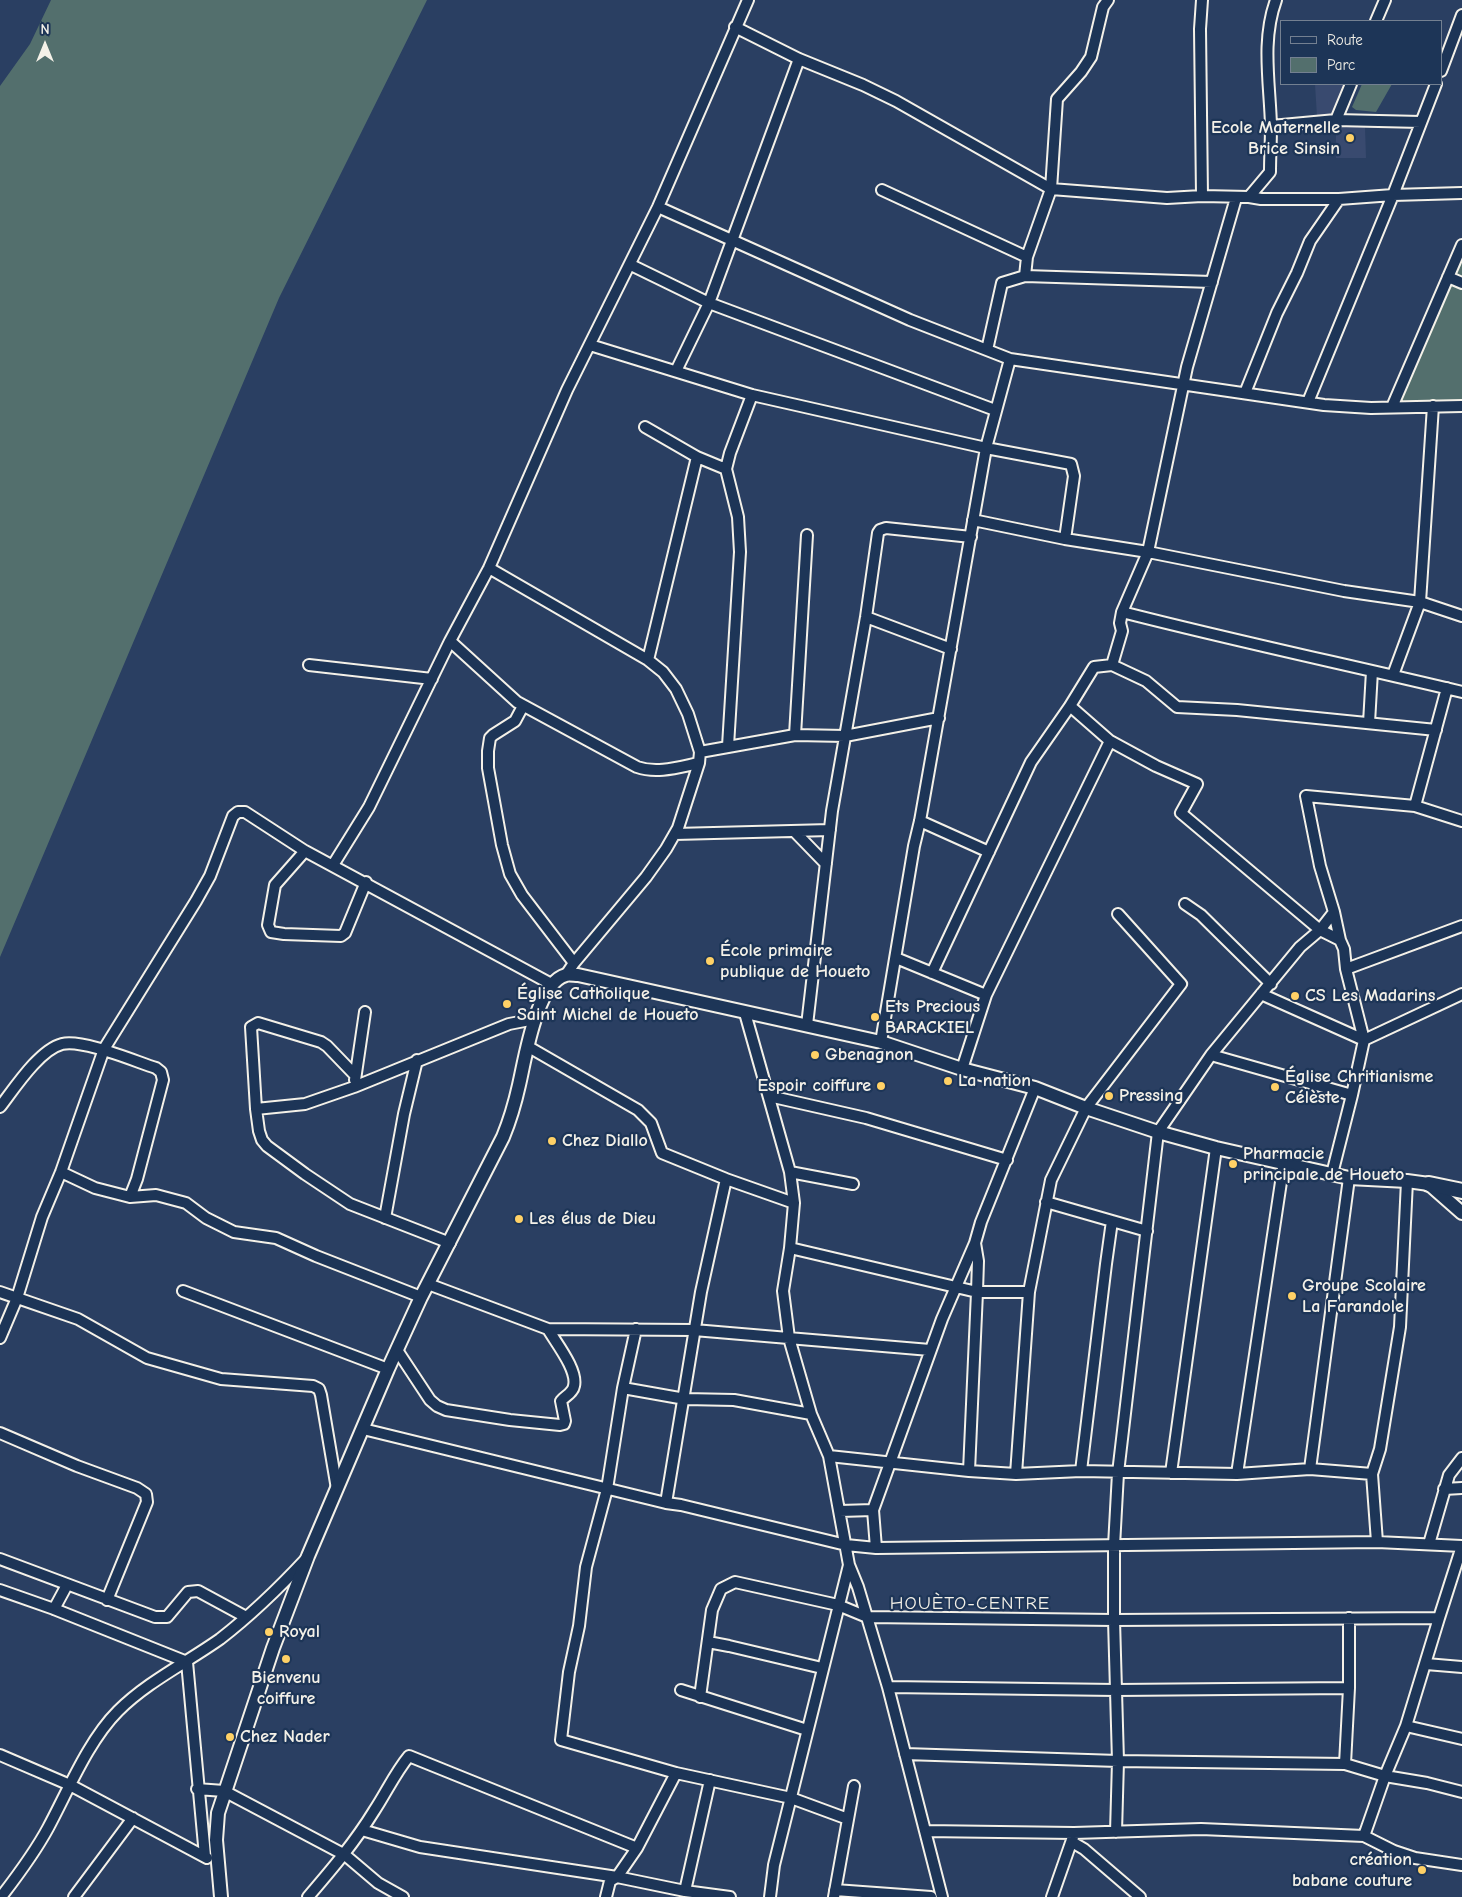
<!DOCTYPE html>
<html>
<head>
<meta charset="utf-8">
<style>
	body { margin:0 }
	#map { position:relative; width:1462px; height:1897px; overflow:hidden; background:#2a3f62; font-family:"Comic Neue",sans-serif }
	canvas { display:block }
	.legend { position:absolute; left:1280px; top:20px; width:162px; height:65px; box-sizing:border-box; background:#1d3557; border:1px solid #738091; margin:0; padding:6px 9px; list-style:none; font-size:15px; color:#f4f1e8 }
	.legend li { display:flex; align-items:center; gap:10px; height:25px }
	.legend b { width:25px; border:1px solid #738091 }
	.north { position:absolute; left:20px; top:20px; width:50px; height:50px; -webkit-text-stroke:4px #1d3557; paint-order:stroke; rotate:0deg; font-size:14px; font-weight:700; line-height:20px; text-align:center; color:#f4f1e8 }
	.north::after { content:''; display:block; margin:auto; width:18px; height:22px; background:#f4f1e8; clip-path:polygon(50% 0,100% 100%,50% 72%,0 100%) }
</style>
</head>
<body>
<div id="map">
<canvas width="1462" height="1897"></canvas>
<ul class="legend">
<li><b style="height:6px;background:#1d3557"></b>Route</li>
<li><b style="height:14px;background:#536f6d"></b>Parc</li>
</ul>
<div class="north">N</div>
</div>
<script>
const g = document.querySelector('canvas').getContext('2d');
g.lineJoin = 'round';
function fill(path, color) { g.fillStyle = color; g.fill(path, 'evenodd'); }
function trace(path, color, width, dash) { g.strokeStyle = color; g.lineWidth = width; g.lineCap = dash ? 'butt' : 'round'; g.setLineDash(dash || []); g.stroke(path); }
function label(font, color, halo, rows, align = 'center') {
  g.font = font + ' "Comic Neue",sans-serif'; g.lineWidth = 4.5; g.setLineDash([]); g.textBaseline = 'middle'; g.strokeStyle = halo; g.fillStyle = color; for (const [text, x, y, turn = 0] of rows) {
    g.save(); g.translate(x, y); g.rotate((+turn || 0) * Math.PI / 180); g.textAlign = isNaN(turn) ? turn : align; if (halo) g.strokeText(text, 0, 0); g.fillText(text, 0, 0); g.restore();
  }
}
const built = new Path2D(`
	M 1315,84 L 1344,84 L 1334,114 L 1317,117 Z
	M 1336,127 L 1365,127 L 1366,158 L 1336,158 Z`);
const green = new Path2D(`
	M 51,0 L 427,0 L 279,298 L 0,957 L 0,86 L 30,44 Z
	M 1362,84 L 1392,84 L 1376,112 L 1356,110 L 1352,107 Z
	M 1462,252 L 1462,407 L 1398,405 Z`);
const minor = new Path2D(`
	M 1376,21 L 1385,0
	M 735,27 L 799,59 L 863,85 L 896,101 L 1051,189 L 1167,198 L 1202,196 L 1249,197 L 1270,172 C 1270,157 1271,142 1271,126 C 1270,84 1261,41 1276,0
	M 1441,71 L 1462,15
	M 1336,120 L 1351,84
	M 1271,126 L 1336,120 L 1421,122
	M 882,190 L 1027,257
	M 1202,196 L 1200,29 L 1202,0
	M 1249,197 L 1261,199 L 1339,199 L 1393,195 L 1462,193
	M 1236,198 L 1187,367 L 1148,552 L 1122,612 L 1120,623 L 1122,631 L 1112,665 L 1146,681 L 1177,707 L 1237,710 L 1436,730
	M 658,207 L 910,320 L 1010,359 L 1324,405 L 1371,408 L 1462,406
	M 631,265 L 709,303 L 995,410
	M 1025,276 L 1212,282
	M 1448,277 L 1462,283
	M 590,345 L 752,395 L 986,448 L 1071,464 L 1074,476 L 1065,539
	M 987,350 L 1002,283 L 1025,276 L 1027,257 L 1051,189 L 1057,99 L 1081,72 L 1091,57 L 1103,7 L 1108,0
	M 676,371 L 709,303 L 799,59
	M 1245,393 L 1277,313 L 1297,273 L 1310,241 L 1339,199
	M 1308,402 L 1393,195 L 1436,84
	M 1392,407 L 1462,245
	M 645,427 L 697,457 L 726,469
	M 973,520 L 1065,539 L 1148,552 L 1344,591 L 1420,602 L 1462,616
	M 489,568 L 648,660 L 663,672 L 676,689 L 688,714 L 700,752 L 699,763 L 678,828 L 666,849 L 646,877 L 574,963 L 566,975
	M 1122,612 C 1235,641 1349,665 1462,692
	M 866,617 L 951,649
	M 450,641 L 517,702 L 637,767 C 657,774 679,767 699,763
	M 648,660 L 697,457
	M 309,665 L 432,679
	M 1393,675 L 1420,602 L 1433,406
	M 523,706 L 515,721 L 493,735 L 490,738 L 488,751 L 488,768 L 502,845 L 510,874 L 522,895 L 574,963
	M 1070,706 L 1094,667 L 1112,665
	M 1369,723 L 1372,671
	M 795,735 L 807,535
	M 728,746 L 740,552 L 738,517 L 726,469 L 730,453 L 752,395
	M 700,752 L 795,735 L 845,736 L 939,718
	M 1415,806 L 1447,688
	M 920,821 L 989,852
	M 794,831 L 826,864
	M 675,834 L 830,830
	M 305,851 L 275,885 L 268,925 L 271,932 L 284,934 L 341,936 L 345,933 L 366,882
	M 333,865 L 369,807 L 450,641 L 489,568 L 567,390 L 658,207 L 748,0
	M 1185,904 L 1201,915 L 1271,984
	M 1340,940 L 1334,912 L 1320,866 L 1306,796 L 1415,806 L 1462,821
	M 896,958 L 986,995
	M 1346,969 L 1462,926
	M 932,973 L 1031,762 L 1070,706 L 1110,741 L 1156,766 L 1197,784 L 1181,813 L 1320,930 L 1340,940 L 1344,949 L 1346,969 L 1364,1040 L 1352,1095 L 1332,1174
	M 1261,994 L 1364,1040 L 1462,994
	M 745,1013 L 790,1172 L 794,1203 L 790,1248 L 783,1291 L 789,1338 L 811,1414 L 829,1456 L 849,1565 L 774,1865 L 770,1897
	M 807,1025 L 832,811 L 866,617 L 878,533 L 880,530 L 886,528 L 971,537
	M 881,1042 L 914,846 L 920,821 L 986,448 L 1010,359
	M 527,1046 L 638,1110 L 651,1123 L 662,1153 L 726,1179 L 794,1203
	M 1211,1055 L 1352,1095
	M 962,1069 L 986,995 L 1110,741
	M 355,1075 L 327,1046 L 321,1042 L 258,1023 L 251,1027 L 256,1109 L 259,1131 L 262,1140 L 267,1146 L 305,1174 L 350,1204 L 450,1243
	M 355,1080 L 365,1012
	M 769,1096 L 866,1118 L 1007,1160
	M 0,1107 C 14,1089 39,1050 62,1044 C 83,1039 134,1061 156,1068 L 161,1072 L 163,1080 L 137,1179 L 130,1197
	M 256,1109 L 305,1104 L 354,1087 L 509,1024 L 535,1019
	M 61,1172 L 95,1188 L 130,1197 L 156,1195 L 186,1203 L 206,1218 L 234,1232 L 276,1238 L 316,1256 L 421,1297
	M 790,1172 L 853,1184
	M 1046,1202 L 1147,1231
	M 385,1218 L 404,1114 L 417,1060
	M 790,1248 L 977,1292 L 1029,1292
	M 428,1284 L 548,1329 L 694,1330 L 930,1350
	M 183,1291 L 388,1369
	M 0,1292 L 78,1319 L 147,1358 L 221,1379 L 313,1386 L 319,1389 L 321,1395 L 337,1489
	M 636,1329 L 623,1388 L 607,1489 L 586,1567 L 579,1626 L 569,1672 L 561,1740 L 676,1773
	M 0,1338 L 17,1298 L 42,1217 L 61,1172 L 104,1049 L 196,901 L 210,876 L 233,816 L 238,812 L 245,812 L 305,851 L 553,985
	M 397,1350 L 430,1400 L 437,1406 L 446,1410 L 510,1420 L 560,1425 L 564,1424 L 565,1421 L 561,1401 C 565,1396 573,1393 574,1386 C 578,1370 556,1343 548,1329
	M 623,1388 L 685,1399 L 734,1400 L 811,1414
	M 363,1429 L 666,1503 L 681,1505 L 846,1545 L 876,1548 L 1377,1542 L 1462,1546
	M 0,1433 L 77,1466 L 137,1488 L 146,1494 L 147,1502 L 107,1600
	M 829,1456 L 969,1471 L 1016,1474 L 1081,1471 L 1237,1474 L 1310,1469 L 1372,1474
	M 1310,1469 L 1349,1178
	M 969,1471 L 977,1292 L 978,1261 L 975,1243 L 981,1222 L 1035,1088
	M 1081,1471 L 1106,1264 L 1112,1221
	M 1171,1473 L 1216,1148
	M 1016,1474 L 1029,1292 L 1051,1180 L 1086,1108 L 1181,984 L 1118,914
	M 1237,1474 L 1284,1162
	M 1444,1489 L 1462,1488
	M 666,1503 L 701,1292 L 726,1179
	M 840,1511 L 873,1510
	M 1377,1542 L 1372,1474 L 1380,1449 L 1400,1327 L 1407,1181
	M 1429,1544 L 1449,1475 L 1462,1458
	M 876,1548 L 873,1510 L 942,1319 L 975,1243
	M 0,1559 L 155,1617 L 167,1617 L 188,1592 L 198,1591 L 246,1617
	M 849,1565 L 858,1587 L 888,1687 L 942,1897
	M 0,1590 L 54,1609 L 187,1662 L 205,1856
	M 54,1609 L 67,1585
	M 1439,1618 L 1462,1546
	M 708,1642 L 729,1646 L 822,1668
	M 1426,1664 L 1462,1667
	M 888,1687 L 1116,1690 L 1349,1688
	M 681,1690 L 807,1730
	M 700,1697 L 712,1610 L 721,1589 L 735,1582 L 838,1605 L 867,1617 L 1114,1620 L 1439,1618 L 1406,1726 L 1385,1776 L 1364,1836
	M 1406,1726 L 1462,1739
	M 905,1754 L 1118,1761 L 1345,1764 L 1385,1776 L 1427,1783 L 1462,1792
	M 0,1755 L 70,1785 L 207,1858
	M 1345,1764 L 1349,1688 L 1349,1618
	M 197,1789 L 224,1791 L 345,1855 L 378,1883 L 403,1897
	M 362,1830 L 420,1847 L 617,1877 L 637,1848
	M 925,1831 L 1074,1833 L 1201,1829 L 1364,1836 L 1394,1851 L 1415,1858 L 1462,1865
	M 1116,1832 L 1118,1761 L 1114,1620 L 1114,1546 L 1118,1473 L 1158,1132 L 1211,1055 L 1300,947 L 1320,930 L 1334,912
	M 1072,1842 L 1084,1849 L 1140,1897
	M 835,1890 L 931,1897
	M 685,1891 L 710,1780
	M 1,1897 C 18,1875 35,1852 48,1828 C 68,1791 88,1741 118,1711 C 147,1682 186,1663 220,1639 C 251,1615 279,1588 306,1559
	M 74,1897 L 133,1818
	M 308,1897 C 332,1869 355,1842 374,1811 C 386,1793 395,1773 409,1756 L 637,1848 L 676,1773 L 791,1798 L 848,1819
	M 606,1897 L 610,1881 L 617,1877 L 685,1891 L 730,1897
	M 834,1897 L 854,1786
	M 1052,1897 L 1073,1837`);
const tertiary = new Path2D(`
	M 221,1897 L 216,1840 L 218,1813 L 273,1648 L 308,1556 L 388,1369 L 421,1297 L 503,1137 C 510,1120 515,1103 519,1085 C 525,1060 536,983 566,975 C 569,974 574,975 578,975 L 881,1042 L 962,1069 L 1035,1088 L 1086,1108 L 1158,1132 L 1216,1148 L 1349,1178 L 1407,1181 L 1429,1184 L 1462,1213`);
const secondary = new Path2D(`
	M 1429,1184 L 1462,1191`);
const markers = [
	[1350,138,5,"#ffd166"],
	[710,961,5,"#ffd166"],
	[1295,996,5,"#ffd166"],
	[507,1004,5,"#ffd166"],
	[875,1017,5,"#ffd166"],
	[815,1055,5,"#ffd166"],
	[948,1081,5,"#ffd166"],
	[881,1086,5,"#ffd166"],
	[1275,1087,5,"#ffd166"],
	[1109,1096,5,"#ffd166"],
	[552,1141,5,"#ffd166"],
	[1233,1164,5,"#ffd166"],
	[519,1219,5,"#ffd166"],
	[1292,1296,5,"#ffd166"],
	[269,1632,5,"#ffd166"],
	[286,1659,5,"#ffd166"],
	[230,1737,5,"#ffd166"],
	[1422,1870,5,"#ffd166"]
];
const poiNames = [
	["Ecole Maternelle",1340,128,"right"],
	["Brice Sinsin",1340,149,"right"],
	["École primaire",720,951],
	["publique de Houeto",720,972],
	["Église Catholique",517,994],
	["Saint Michel de Houeto",517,1015],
	["CS Les Madarins",1305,996],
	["Ets Precious",885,1007],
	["BARACKIEL",885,1028],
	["Gbenagnon",825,1055],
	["Église Chritianisme",1285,1077],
	["Célèste",1285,1098],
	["La nation",958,1081],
	["Espoir coiffure",871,1086,"right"],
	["Pressing",1119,1096],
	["Chez Diallo",562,1141],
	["Pharmacie",1243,1154],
	["principale de Houeto",1243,1175],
	["Les élus de Dieu",529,1219],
	["Groupe Scolaire",1302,1286],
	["La Farandole",1302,1307],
	["Royal",279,1632],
	["Bienvenu",286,1678,"center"],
	["coiffure",286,1699,"center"],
	["Chez Nader",240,1737],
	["création",1412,1860,"right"],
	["babane couture",1412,1881,"right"]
];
const neighbourhoodNames = [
	["HOUÈTO-CENTRE",970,1604]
];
fill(built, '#394a6f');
fill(green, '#536f6d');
trace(minor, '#f4f1e8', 14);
trace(tertiary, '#f4f1e8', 16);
trace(secondary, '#f4f1e8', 18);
trace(minor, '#1d3557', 10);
trace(tertiary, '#1d3557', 12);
trace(secondary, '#1d3557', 14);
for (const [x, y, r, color] of markers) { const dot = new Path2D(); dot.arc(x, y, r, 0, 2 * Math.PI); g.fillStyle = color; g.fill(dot); trace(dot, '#1d3557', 2); }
label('bold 18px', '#f4f1e8', '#1d3557', poiNames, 'left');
g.letterSpacing = '1px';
label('19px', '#f4f1e8', '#1d3557', neighbourhoodNames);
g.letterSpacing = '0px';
</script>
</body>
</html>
